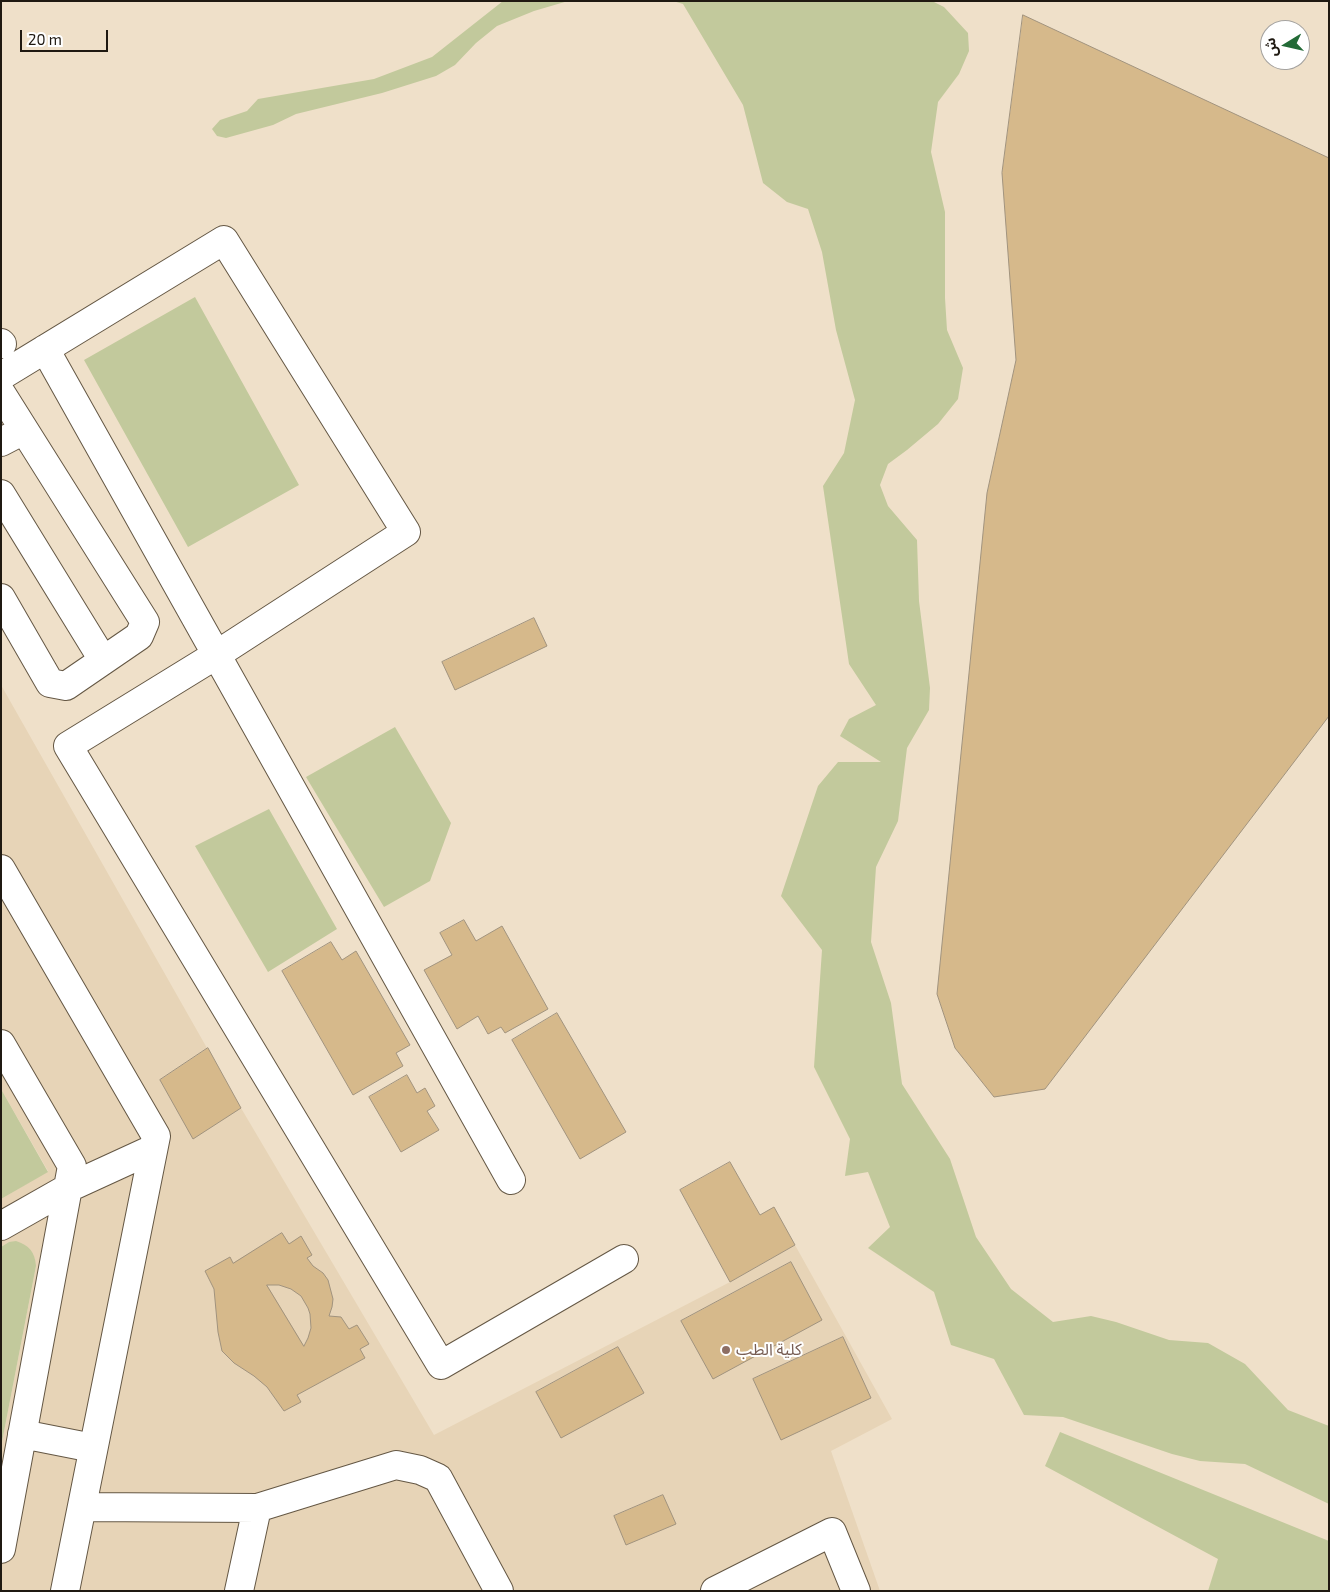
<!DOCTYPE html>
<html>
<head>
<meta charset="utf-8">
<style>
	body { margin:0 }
	#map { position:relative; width:1330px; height:1592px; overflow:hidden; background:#efe0c9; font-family:"Exo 2","Noto Sans Arabic",sans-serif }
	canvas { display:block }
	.frame { position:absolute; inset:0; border:2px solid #1f1911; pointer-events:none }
	.north { position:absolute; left:1260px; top:20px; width:50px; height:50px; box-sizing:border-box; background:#fff; border:1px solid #a5a3a0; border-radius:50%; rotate:261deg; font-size:14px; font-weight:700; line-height:20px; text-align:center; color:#1f1911 }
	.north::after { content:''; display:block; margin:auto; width:18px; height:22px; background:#236b37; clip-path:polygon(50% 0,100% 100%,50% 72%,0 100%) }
	.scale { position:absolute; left:20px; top:30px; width:88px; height:22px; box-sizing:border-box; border:2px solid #1f1911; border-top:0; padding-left:6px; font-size:15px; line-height:18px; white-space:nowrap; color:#1f1911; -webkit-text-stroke:4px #fff; paint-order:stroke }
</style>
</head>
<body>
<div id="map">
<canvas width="1330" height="1592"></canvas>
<div class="frame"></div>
<div class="north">ش</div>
<div class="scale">20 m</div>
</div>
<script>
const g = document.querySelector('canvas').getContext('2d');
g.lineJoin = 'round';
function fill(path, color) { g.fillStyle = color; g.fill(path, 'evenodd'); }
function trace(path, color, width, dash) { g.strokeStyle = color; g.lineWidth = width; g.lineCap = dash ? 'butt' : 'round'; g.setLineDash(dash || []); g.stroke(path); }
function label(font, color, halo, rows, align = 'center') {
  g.font = font + ' "Exo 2","Noto Sans Arabic",sans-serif'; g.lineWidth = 4; g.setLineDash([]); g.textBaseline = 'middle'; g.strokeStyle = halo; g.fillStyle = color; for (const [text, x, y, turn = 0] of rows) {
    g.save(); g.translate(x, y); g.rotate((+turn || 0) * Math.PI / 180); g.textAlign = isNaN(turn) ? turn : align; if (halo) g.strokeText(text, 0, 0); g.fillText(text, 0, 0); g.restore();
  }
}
const built = new Path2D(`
	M 1,685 L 241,1108 L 434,1435 L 730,1282 L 795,1245 L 892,1419 L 831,1451 L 880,1591 L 1,1591 L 1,1447 L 36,1266 L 9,1242 L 1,1247 L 1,1199 L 48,1171 L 1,1089 Z`);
const green = new Path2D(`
	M 503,1 L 568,1 L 534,11 L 497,26 L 476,43 L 455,65 L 436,76 L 382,93 L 296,114 L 273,125 L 226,138 L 217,136 L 212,129 L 220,120 L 247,111 L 258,99 L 374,79 L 432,57 Z
	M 673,1 L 932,1 L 944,7 L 968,33 L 969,51 L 959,74 L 938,102 L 931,152 L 945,212 L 945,298 L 947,330 L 963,368 L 958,399 L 938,424 L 907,450 L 888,464 L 880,485 L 888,506 L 917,540 L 919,601 L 930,688 L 929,710 L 907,748 L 898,821 L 876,867 L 871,942 L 891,1003 L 902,1084 L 950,1159 L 976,1237 L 1011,1289 L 1053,1322 L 1091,1316 L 1116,1322 L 1169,1340 L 1208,1343 L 1245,1364 L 1288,1410 L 1329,1426 L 1329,1504 L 1245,1464 L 1200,1461 L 1172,1454 L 1063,1417 L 1024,1415 L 994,1359 L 951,1345 L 934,1292 L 868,1248 L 890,1227 L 868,1172 L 845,1176 L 850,1139 L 814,1067 L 822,950 L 781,896 L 818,786 L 838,762 L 881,762 L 840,736 L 849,719 L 876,705 L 849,664 L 823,486 L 844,453 L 855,400 L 836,330 L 822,252 L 808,209 L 787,202 L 763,183 L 743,105 L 683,4 Z
	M 195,297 L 299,485 L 188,547 L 84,360 Z
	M 395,727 L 451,823 L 430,881 L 384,907 L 306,777 Z
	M 269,809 L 337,929 L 268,972 L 195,846 Z
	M 1,1089 L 48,1172 L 1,1199 Z
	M 16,1241 C 29,1245 35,1252 36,1266 L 1,1447 L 1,1247 L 9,1242 Z
	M 1060,1432 L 1329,1541 L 1329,1591 L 1208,1591 L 1218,1559 L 1045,1466 Z`);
const building = new Path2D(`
	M 1023,15 L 1329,158 L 1329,716 L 1045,1089 L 994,1097 L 955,1048 L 937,994 L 987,493 L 1016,360 L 1002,173 Z
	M 534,618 L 547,646 L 455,690 L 442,662 Z
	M 464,920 L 476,941 L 502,926 L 548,1009 L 505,1033 L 501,1027 L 488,1034 L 478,1016 L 457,1029 L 424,970 L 452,955 L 440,933 Z
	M 331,942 L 342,960 L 356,951 L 410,1045 L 396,1053 L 403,1066 L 353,1095 L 282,971 Z
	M 557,1013 L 626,1132 L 580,1159 L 512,1040 Z
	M 208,1048 L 241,1108 L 193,1139 L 160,1080 Z
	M 407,1075 L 417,1093 L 425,1088 L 435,1106 L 427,1111 L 439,1130 L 401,1152 L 369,1097 Z
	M 730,1162 L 760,1215 L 774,1207 L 795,1245 L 730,1282 L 680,1190 Z
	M 282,1233 L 289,1244 L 301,1236 L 312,1255 L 307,1258 L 313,1266 L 323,1273 L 328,1280 L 333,1299 L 332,1307 L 329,1316 L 341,1317 L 349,1329 L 357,1325 L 369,1344 L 360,1349 L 365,1358 L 297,1395 L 301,1402 L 284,1411 L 267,1387 L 254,1376 L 234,1363 L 222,1351 L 218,1332 L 214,1289 L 205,1271 L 230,1257 L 233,1263 ZM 267,1285 L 279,1285 L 291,1289 L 301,1296 L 308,1308 L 310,1314 L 311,1328 L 308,1338 L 304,1346 Z
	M 791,1262 L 822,1320 L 713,1379 L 681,1321 Z
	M 843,1337 L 871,1398 L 781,1440 L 753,1379 Z
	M 618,1347 L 644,1393 L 561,1438 L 536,1392 Z
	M 663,1495 L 676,1524 L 626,1545 L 614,1516 Z`);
const minor = new Path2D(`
	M 1,343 L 2,344
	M 45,349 L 511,1180
	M 1,376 L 224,240 L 406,532 L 216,655 L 68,746 L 441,1365 L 624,1259
	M 1,393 L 145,622 L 139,636 L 66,686 L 50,683 L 1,598
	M 1,442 L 24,430
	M 1,494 L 103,660
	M 1,869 L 156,1136 L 65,1591
	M 1,1044 L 72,1166 L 1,1549
	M 1,1226 L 68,1188 L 153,1149
	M 22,1434 L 93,1448
	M 82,1507 L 257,1508 L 396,1465 L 420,1470 L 438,1478 L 499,1591
	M 239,1591 L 257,1508
	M 715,1591 L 832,1532 L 856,1591`);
const markers = [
	[726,1350,5,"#8d6e63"]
];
const educationNames = [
	["كلية الطب",736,1350]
];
fill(built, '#e7d4b7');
fill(green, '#c2c99c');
fill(building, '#d6b98b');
trace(building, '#a1937e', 1);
trace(minor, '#645744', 30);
trace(minor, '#fff', 28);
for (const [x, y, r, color] of markers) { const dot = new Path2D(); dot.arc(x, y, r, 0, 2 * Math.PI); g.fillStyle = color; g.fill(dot); trace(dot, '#fff', 2); }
label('16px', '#785e54', '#fff', educationNames, 'left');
</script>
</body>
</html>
